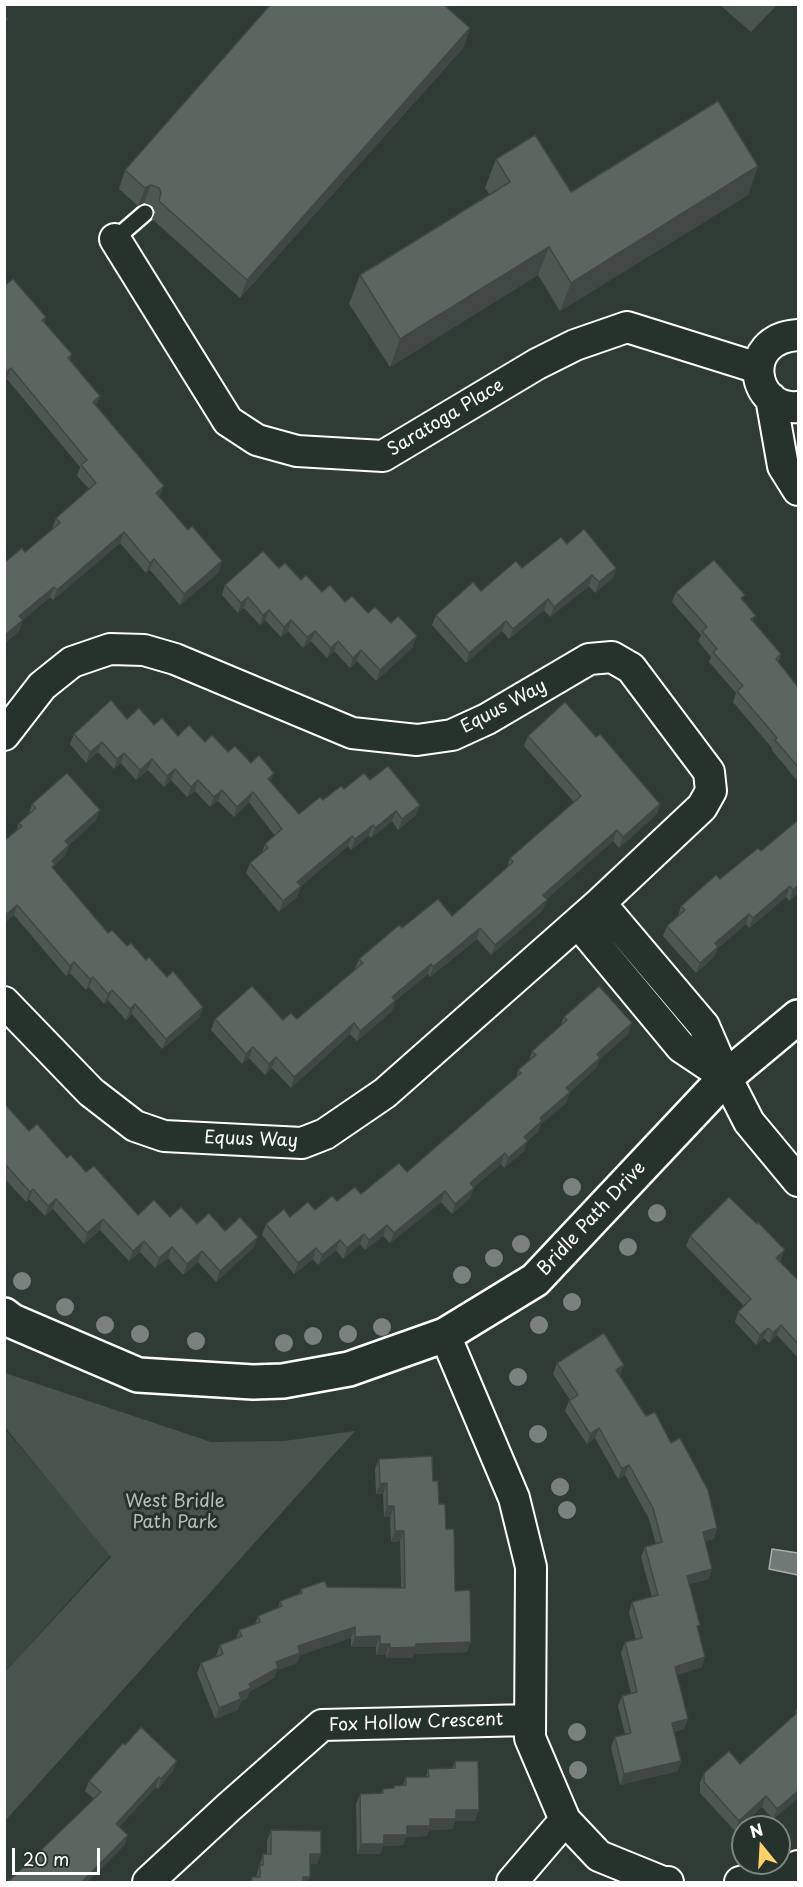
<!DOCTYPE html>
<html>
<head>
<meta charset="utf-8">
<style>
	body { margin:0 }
	#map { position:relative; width:803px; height:1887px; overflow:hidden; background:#2f3b35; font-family:"Playpen Sans",sans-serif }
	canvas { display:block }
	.frame { position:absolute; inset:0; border:6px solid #fff; pointer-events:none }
	.north { position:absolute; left:731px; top:1815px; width:60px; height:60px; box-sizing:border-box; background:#26332d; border:2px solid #7d8581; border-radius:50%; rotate:342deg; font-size:16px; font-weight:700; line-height:24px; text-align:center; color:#fff }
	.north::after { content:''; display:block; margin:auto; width:21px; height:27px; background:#ffd166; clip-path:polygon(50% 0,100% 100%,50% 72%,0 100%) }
	.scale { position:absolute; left:12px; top:1848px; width:88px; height:27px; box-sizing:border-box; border:3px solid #fff; border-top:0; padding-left:8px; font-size:18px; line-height:21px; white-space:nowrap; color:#fff; -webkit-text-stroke:4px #26332d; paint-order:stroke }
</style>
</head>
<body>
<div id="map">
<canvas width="803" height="1887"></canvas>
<div class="frame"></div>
<div class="north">N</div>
<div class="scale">20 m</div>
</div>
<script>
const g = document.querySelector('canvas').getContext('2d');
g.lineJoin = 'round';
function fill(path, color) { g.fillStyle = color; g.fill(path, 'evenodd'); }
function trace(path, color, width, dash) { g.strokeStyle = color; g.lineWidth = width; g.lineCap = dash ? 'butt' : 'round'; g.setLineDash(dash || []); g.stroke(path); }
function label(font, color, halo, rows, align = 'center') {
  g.font = font + ' "Playpen Sans",sans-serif'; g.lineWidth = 6; g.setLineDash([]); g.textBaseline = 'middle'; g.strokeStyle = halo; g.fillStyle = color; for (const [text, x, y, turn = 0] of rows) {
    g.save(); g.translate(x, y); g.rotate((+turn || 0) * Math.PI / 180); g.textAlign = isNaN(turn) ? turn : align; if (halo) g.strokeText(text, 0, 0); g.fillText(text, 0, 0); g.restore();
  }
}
const built = new Path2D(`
	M 4,1428 L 111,1554 L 5,1672 L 4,1672 Z`);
const green = new Path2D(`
	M 720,5 L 777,5 L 751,32 Z
	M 5,1373 L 211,1442 L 284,1441 L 355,1431 L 5,1821 L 5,1672 L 111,1557 L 5,1427 Z`);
const water = new Path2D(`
	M 772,1549 L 798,1553 L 798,1575 L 769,1569 Z`);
const service = new Path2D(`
	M 115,239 L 145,213`);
const minor = new Path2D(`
	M 115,239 L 228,421 L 257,440 L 297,451 L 383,456 L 537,364 L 575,345 L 627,327 L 758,368
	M 798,335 C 738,339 753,412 798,407
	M 771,398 L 783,466 L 798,490
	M 4,735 L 42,686 L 72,662 L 110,649 L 144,650 L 175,659 L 352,733 L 417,740 L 452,735 L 487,719 L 589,659 L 612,657 L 631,668 L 709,772 L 711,791 L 702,807 L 600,903 L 385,1093 L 325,1134 L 302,1143 L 164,1136 L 135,1126 L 91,1092 L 4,1002
	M 600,903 L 704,1026 L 726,1077 L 749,1122 L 798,1181
	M 578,923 L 681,1047 L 726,1077
	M 445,1335 L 514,1498 L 531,1567 L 530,1738 L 565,1820 L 599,1856 L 663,1882 L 668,1882
	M 148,1882 L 229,1807 L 322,1725 L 529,1720
	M 512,1882 L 565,1820
	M 740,1882 L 787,1872 L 798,1866`);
const tertiary = new Path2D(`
	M 4,1315 L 12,1321 L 138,1375 L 253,1382 L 283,1381 L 349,1369 L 445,1335 L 535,1280 L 726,1077 L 798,1017`);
const trees = [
	[572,1187],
	[657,1213],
	[521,1244],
	[628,1247],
	[494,1258],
	[462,1275],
	[22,1281],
	[572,1302],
	[65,1307],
	[105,1325],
	[539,1325],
	[382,1327],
	[140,1334],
	[348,1334],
	[313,1336],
	[196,1341],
	[284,1343],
	[518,1377],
	[538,1434],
	[560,1487],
	[567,1510],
	[577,1732],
	[578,1770]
];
const wall = new Path2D(`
	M 464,47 L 240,298 L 152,219 L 155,212 L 152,206 L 144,203 L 138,206 L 119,189 L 125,170 Z
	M 496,159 L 571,192 L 758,166 L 748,195 L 560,311 L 538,275 L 390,367 L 349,304 L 360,275 L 490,195 L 485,188 Z
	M 4,286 L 46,317 L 44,322 L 72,354 L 70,359 L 100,396 L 96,406 L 160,496 L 159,497 L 219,572 L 180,605 L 150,570 L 146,573 L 120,543 L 53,600 L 50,597 L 23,620 L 19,631 L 4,644 L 4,563 L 25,552 L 52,529 L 56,518 L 89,489 L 77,476 L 80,467 L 7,379 L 4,381 Z
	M 567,544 L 616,568 L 613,578 L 595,593 L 589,586 L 550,617 L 544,610 L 509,639 L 502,631 L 466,663 L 432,625 L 436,615 Z
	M 279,568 L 322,592 L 368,613 L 413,647 L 376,681 L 357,661 L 350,668 L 334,651 L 327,658 L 311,641 L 303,648 L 288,631 L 281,637 L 265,620 L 260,625 L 244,608 L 238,613 L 222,595 L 225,585 Z
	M 676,592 L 743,600 L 754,622 L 781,654 L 778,662 L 798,687 L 798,782 L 772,750 L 772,748 L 733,702 L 736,693 L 709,662 L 711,657 L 698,641 L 701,635 L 672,602 Z
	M 127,719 L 154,725 L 178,736 L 205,742 L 228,752 L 271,782 L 299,814 L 344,789 L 370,780 L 416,815 L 398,830 L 392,821 L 371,838 L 369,835 L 351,850 L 348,846 L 301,886 L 297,897 L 279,912 L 246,873 L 250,863 L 262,853 L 265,844 L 275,836 L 249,802 L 234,817 L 218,801 L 210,807 L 195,791 L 187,797 L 171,780 L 164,787 L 148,770 L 136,780 L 121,763 L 114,769 L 98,752 L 86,763 L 70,744 L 74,734 Z
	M 528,736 L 596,737 L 660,804 L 657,814 L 619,848 L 613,841 L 546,899 L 543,910 L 491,955 L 477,939 L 430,977 L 428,974 L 395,1001 L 392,1011 L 357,1041 L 350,1034 L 291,1088 L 272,1068 L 265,1075 L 249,1058 L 242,1064 L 211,1030 L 215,1019 L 297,1019 L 355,969 L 359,959 L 402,928 L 452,916 L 507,868 L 510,858 L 574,802 L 524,746 Z
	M 32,804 L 96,820 L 69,845 L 65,855 L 54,866 L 53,868 L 108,933 L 146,960 L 200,1017 L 162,1049 L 132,1014 L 126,1020 L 108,1000 L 104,1004 L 89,987 L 86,990 L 70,973 L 66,976 L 14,915 L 4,923 L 4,841 L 16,831 L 19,823 L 29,814 Z
	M 761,851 L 798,893 L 789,901 L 786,897 L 749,928 L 746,924 L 718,948 L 714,957 L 696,973 L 663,936 L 667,926 L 678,916 L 681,906 Z
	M 564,1017 L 632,1023 L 628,1034 L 600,1059 L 596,1068 L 570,1092 L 566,1103 L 541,1124 L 538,1132 L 527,1141 L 524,1151 L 504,1168 L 501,1164 L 474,1187 L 470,1198 L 452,1214 L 441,1202 L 390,1243 L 383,1236 L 365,1250 L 360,1244 L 343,1259 L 336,1250 L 318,1265 L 313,1259 L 294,1274 L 262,1235 L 266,1224 L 315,1210 L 337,1201 L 361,1194 L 407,1172 L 516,1078 L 518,1070 L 529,1061 L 532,1051 L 560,1026 Z
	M 4,1103 L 29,1131 L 86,1172 L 138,1215 L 170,1217 L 225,1231 L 254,1247 L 216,1282 L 198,1262 L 183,1275 L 168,1258 L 155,1268 L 140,1252 L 129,1261 L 100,1230 L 84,1244 L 53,1209 L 45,1216 L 29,1199 L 26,1202 L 4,1178 Z
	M 690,1236 L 781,1260 L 780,1261 L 798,1280 L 798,1358 L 777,1335 L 769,1343 L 764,1338 L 756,1345 L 735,1322 L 738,1312 L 744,1306 L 686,1246 Z
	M 557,1363 L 624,1365 L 620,1376 L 717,1528 L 714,1539 L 705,1541 L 709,1579 L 689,1584 L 698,1629 L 702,1667 L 677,1675 L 684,1729 L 674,1732 L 681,1761 L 678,1771 L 620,1785 L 611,1747 L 615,1737 L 625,1734 L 618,1706 L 622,1696 L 631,1693 L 621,1653 L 625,1642 L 636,1640 L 629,1613 L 632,1602 L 652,1597 L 641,1557 L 645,1547 L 656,1544 L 649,1519 L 625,1475 L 618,1479 L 595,1438 L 587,1444 L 565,1411 L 569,1401 L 570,1400 L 553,1374 Z
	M 379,1459 L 433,1481 L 446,1529 L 455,1591 L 467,1652 L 414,1654 L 412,1658 L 386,1658 L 386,1654 L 376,1655 L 376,1647 L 351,1647 L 351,1638 L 300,1655 L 297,1663 L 277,1670 L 274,1678 L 249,1692 L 247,1699 L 241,1701 L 238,1710 L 215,1719 L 197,1673 L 201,1663 L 216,1656 L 220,1645 L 236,1639 L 239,1630 L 255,1624 L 258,1616 L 278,1608 L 280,1601 L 299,1594 L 301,1589 L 327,1587 L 401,1588 L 400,1541 L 391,1542 L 390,1517 L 384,1517 L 383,1494 L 376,1494 L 375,1469 Z
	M 798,1704 L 798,1798 L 773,1819 L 762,1807 L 735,1831 L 700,1793 L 700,1783 L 704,1773 L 740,1764 L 796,1714 L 795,1714 Z
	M 125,1745 L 173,1771 L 158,1789 L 156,1787 L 119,1827 L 128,1835 L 124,1846 L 94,1799 L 85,1791 L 89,1781 Z
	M 455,1761 L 475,1821 L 455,1821 L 452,1829 L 429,1830 L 426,1836 L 406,1837 L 403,1845 L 383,1846 L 380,1854 L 357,1854 L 356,1804 L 360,1794 L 381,1793 L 383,1789 L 393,1788 L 394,1786 L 403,1785 L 406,1777 L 426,1777 L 428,1769 L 452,1769 Z
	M 271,1830 L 321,1854 L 317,1864 L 310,1864 L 310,1877 L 308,1882 L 250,1882 L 252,1877 L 256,1877 L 263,1854 L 267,1854 L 267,1841 Z`);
const shadedWall = new Path2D(`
	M 470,28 L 464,47 L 240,298 L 247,280 Z
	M 758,166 L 748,195 L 560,311 L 571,283 Z
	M 151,185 L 144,203 L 138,206 L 145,188 Z
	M 549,247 L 538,275 L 390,367 L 400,339 Z
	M 11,368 L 7,379 L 4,381 L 4,374 Z
	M 100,396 L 96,407 L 93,402 Z
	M 164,486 L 160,496 L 152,503 L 156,493 Z
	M 124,532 L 120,543 L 53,600 L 57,590 Z
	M 154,559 L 150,570 L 146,573 L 150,563 Z
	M 222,561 L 219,572 L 180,605 L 184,594 Z
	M 616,568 L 613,578 L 595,593 L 599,582 Z
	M 592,575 L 589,586 L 550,617 L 554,607 Z
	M 54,587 L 50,597 L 15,627 L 19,616 Z
	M 248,597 L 244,608 L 238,613 L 241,603 Z
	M 548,599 L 544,610 L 509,639 L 513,629 Z
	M 269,610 L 265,620 L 260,625 L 263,615 Z
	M 23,620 L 19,631 L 4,644 L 4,636 Z
	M 291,620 L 288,631 L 281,637 L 284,627 Z
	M 506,621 L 502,631 L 466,663 L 469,653 Z
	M 315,631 L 311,641 L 303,648 L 307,637 Z
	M 417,636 L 413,647 L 376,681 L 380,670 Z
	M 338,641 L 334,651 L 327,658 L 331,648 Z
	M 361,650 L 357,661 L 350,668 L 353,658 Z
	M 102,742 L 98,752 L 86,763 L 90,752 Z
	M 124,753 L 121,763 L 114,769 L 117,759 Z
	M 152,759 L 148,770 L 136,780 L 140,770 Z
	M 175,769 L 171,780 L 164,787 L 167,776 Z
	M 274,773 L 270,783 L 268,779 Z
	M 198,780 L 195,791 L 187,797 L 191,787 Z
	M 222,790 L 218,801 L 210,807 L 214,797 Z
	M 253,792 L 249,802 L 234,817 L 237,807 Z
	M 660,804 L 657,814 L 619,848 L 623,837 Z
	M 420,805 L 416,815 L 398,830 L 402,819 Z
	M 100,810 L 96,820 L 62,851 L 65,841 Z
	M 396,811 L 392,821 L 371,838 L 375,828 Z
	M 373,825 L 369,835 L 351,850 L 355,839 Z
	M 617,830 L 613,841 L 539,906 L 543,895 Z
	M 352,836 L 348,846 L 294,892 L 297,882 Z
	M 69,845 L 65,855 L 54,866 L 51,874 L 52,861 Z
	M 798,885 L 798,893 L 789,901 L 793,890 Z
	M 301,886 L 297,897 L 279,912 L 283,901 Z
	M 790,886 L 786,897 L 749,928 L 753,918 Z
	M 547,900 L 543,910 L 491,955 L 495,945 Z
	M 17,905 L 14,915 L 4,923 L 7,914 Z
	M 749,914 L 746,924 L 718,948 L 714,957 L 696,973 L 700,963 L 715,943 Z
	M 480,928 L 477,939 L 430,977 L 433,967 Z
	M 74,962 L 70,973 L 66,976 L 70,966 Z
	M 431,964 L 428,974 L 395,1001 L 392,1011 L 357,1041 L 360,1031 L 392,997 Z
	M 93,977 L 89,987 L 86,990 L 90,979 Z
	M 112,990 L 108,1000 L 104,1004 L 108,994 Z
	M 135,1004 L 132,1014 L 126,1020 L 130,1009 Z
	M 203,1007 L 200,1017 L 162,1049 L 166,1039 Z
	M 354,1023 L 350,1034 L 291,1088 L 294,1077 Z
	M 632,1023 L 628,1034 L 600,1059 L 596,1068 L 568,1094 L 570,1092 L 566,1103 L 541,1124 L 538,1132 L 527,1141 L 524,1151 L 504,1168 L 508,1158 L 524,1137 L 566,1088 L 597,1054 Z
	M 253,1047 L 249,1058 L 242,1064 L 246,1054 Z
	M 276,1057 L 272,1068 L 265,1075 L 269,1064 Z
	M 505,1153 L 501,1164 L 466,1194 L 470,1183 Z
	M 474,1188 L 470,1198 L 452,1214 L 455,1204 Z
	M 33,1189 L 29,1199 L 26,1202 L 30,1192 Z
	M 445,1191 L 441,1202 L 390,1243 L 394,1233 Z
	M 56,1199 L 53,1209 L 45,1216 L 48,1206 Z
	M 103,1219 L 100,1230 L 84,1244 L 87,1233 Z
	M 387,1225 L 383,1236 L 365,1250 L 369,1240 Z
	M 364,1234 L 360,1244 L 343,1259 L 347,1248 Z
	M 258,1237 L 254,1247 L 216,1282 L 220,1271 Z
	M 340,1240 L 336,1250 L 318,1265 L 322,1255 Z
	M 144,1241 L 140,1252 L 129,1261 L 133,1251 Z
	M 172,1247 L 168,1258 L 155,1268 L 159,1258 Z
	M 316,1248 L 313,1259 L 294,1274 L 298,1263 Z
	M 785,1250 L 781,1260 L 773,1269 L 776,1258 Z
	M 202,1251 L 198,1262 L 183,1275 L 187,1264 Z
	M 781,1325 L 777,1335 L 769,1343 L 773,1333 Z
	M 768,1328 L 764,1338 L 756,1345 L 760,1335 Z
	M 624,1365 L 621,1375 L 612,1381 L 616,1370 Z
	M 599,1428 L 595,1438 L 587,1444 L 590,1434 Z
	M 629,1465 L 625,1475 L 618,1479 L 622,1469 Z
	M 387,1483 L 383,1494 L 376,1494 L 380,1484 Z
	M 387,1506 L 394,1506 L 390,1517 L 384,1517 Z
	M 717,1528 L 714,1539 L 700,1542 L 703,1532 Z
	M 395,1531 L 404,1531 L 400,1541 L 391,1542 Z
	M 712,1569 L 709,1579 L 683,1586 L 687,1576 Z
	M 355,1627 L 351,1638 L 300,1655 L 297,1663 L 277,1670 L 274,1678 L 249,1692 L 247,1699 L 241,1701 L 238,1710 L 215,1719 L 219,1708 L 276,1662 L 298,1646 Z
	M 380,1636 L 376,1647 L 351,1647 L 355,1637 Z
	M 471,1642 L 467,1652 L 414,1654 L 412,1658 L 386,1658 L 390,1648 L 416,1644 Z
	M 380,1644 L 390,1644 L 386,1654 L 376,1655 Z
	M 705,1657 L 702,1667 L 672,1677 L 675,1667 Z
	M 688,1719 L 684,1729 L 668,1733 L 672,1723 Z
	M 177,1761 L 173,1771 L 158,1789 L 161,1779 Z
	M 681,1761 L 678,1771 L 620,1785 L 624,1774 Z
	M 159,1777 L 156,1787 L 112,1835 L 116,1824 Z
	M 798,1791 L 798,1798 L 773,1819 L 777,1809 Z
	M 766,1796 L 762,1807 L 735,1831 L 739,1821 Z
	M 456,1810 L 479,1810 L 475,1821 L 455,1821 L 452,1829 L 429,1830 L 426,1836 L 406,1837 L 403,1845 L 383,1846 L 380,1854 L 357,1854 L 361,1844 L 407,1826 Z
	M 128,1835 L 124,1846 L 88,1882 L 82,1882 Z
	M 310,1854 L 321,1854 L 317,1864 L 306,1865 Z
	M 303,1877 L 310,1877 L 308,1882 L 300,1882 Z`);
const building = new Path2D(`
	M 271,4 L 443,4 L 470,28 L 247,280 L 159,201 L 161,193 L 159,188 L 151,185 L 145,188 L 125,170 Z
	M 4,16 L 8,19 L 4,23 Z
	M 718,101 L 758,166 L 571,283 L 549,247 L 400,339 L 360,275 L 510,182 L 496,159 L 535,135 L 571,192 Z
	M 13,279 L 46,317 L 42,320 L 72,354 L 68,358 L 100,396 L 93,402 L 164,486 L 156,493 L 188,530 L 192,526 L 222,561 L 184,594 L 154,559 L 150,563 L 124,532 L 57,590 L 54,587 L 19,616 L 23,620 L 4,636 L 4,563 L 22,548 L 25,552 L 60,523 L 56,518 L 96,483 L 81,465 L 87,460 L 11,368 L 4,374 L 4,286 Z
	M 584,529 L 616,568 L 599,582 L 592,575 L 554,607 L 548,599 L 513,629 L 506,621 L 469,653 L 436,615 L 473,582 L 481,591 L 516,561 L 522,568 L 561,537 L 567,544 Z
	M 263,551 L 279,568 L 285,563 L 301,580 L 306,575 L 322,592 L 330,585 L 345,602 L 352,596 L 368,613 L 375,607 L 391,623 L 398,616 L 417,636 L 380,670 L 361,650 L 353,658 L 338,641 L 331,648 L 315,631 L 307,637 L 291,620 L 284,627 L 269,610 L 263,615 L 248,597 L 241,603 L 225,585 Z
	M 714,560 L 745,595 L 741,598 L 756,616 L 751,619 L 781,654 L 776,659 L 798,687 L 798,767 L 775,740 L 777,738 L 737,691 L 743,686 L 713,652 L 717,649 L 702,631 L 707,627 L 676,592 Z
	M 111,700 L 127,719 L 139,708 L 154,725 L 162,718 L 178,736 L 189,725 L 205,742 L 212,735 L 228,752 L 235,746 L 251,763 L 259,755 L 274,773 L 268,779 L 299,814 L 320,797 L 323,800 L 341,786 L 344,789 L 364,773 L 370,780 L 388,766 L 420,805 L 402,819 L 396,811 L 375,828 L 373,825 L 355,839 L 352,836 L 297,882 L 301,886 L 283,901 L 250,863 L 268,848 L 265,844 L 282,829 L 253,792 L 237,807 L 222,790 L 214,797 L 198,780 L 191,787 L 175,769 L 167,776 L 152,759 L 140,770 L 124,753 L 117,759 L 102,742 L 90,752 L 74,734 Z
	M 565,702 L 596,737 L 600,734 L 660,804 L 623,837 L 617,830 L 543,895 L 547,900 L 495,945 L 480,928 L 433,967 L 431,964 L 392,997 L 395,1001 L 360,1031 L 354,1023 L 294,1077 L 276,1057 L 269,1064 L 253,1047 L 246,1054 L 215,1019 L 252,986 L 283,1020 L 291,1013 L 297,1019 L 363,963 L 359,959 L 399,925 L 402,928 L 438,899 L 452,916 L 513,862 L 510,858 L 581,796 L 528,736 Z
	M 67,773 L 100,810 L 65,841 L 69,845 L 52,861 L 55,864 L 52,867 L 108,933 L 112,930 L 127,946 L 131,943 L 146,960 L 149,957 L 167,977 L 173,971 L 203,1007 L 166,1039 L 135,1004 L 130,1009 L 112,990 L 108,994 L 93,977 L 90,979 L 74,962 L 70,966 L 17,905 L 7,914 L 4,911 L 4,841 L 22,826 L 19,823 L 36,808 L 32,804 Z
	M 798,820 L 798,885 L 793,890 L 790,886 L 753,918 L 749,914 L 715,943 L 718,947 L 700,963 L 667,926 L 685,910 L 681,906 L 716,875 L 720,879 L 758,848 L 761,851 Z
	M 599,986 L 632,1023 L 597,1054 L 600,1058 L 566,1088 L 570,1092 L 540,1118 L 542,1121 L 524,1137 L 528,1141 L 508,1158 L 505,1153 L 470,1183 L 474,1188 L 455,1204 L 445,1191 L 394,1233 L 387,1225 L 369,1240 L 364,1234 L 347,1248 L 340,1240 L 322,1255 L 316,1248 L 298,1263 L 266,1224 L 284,1209 L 290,1217 L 308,1202 L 315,1210 L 332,1196 L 337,1201 L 355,1187 L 361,1194 L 399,1163 L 407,1172 L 521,1073 L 518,1070 L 536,1055 L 532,1051 L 567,1020 L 564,1017 Z
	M 4,1103 L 29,1131 L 37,1124 L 67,1158 L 71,1155 L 86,1172 L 94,1166 L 138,1215 L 154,1200 L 170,1217 L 181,1207 L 197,1224 L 209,1213 L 225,1231 L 240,1217 L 258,1237 L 220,1271 L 202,1251 L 187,1264 L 172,1247 L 159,1258 L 144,1241 L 133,1251 L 103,1219 L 87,1233 L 56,1199 L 48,1206 L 33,1189 L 30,1192 L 4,1163 Z
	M 729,1197 L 757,1224 L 758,1222 L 785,1250 L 776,1258 L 798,1280 L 798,1344 L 781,1325 L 773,1333 L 768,1328 L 760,1335 L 738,1312 L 751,1299 L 690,1236 Z
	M 604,1333 L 624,1365 L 616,1370 L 646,1416 L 655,1412 L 671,1443 L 680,1438 L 708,1490 L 717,1528 L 703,1532 L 712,1569 L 687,1576 L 700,1625 L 697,1626 L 705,1657 L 675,1667 L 688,1719 L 672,1723 L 681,1761 L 624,1774 L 615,1737 L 631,1733 L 622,1696 L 637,1692 L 625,1642 L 642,1638 L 632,1602 L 658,1595 L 645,1547 L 662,1542 L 653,1508 L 629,1465 L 622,1469 L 599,1428 L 590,1434 L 569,1401 L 578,1395 L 557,1363 Z
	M 432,1456 L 433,1481 L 438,1481 L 439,1504 L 445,1504 L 446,1529 L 454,1529 L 455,1591 L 470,1590 L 471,1642 L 416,1644 L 416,1647 L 390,1648 L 390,1644 L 380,1644 L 380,1636 L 355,1637 L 355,1627 L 298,1646 L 300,1653 L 276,1662 L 278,1668 L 249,1684 L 251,1688 L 239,1693 L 241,1699 L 219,1708 L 201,1663 L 223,1654 L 220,1645 L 242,1636 L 239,1630 L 260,1622 L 258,1616 L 282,1606 L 280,1601 L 302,1593 L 301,1589 L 325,1581 L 327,1587 L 405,1588 L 404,1531 L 395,1531 L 394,1506 L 387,1506 L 387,1483 L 380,1484 L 379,1459 Z
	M 798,1712 L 798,1791 L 777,1809 L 766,1796 L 739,1821 L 704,1782 L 704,1773 L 729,1751 L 740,1764 Z
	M 141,1727 L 177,1761 L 161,1779 L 159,1777 L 116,1824 L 128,1835 L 82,1882 L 8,1882 L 101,1792 L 89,1781 L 123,1743 L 125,1745 Z
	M 455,1761 L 478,1761 L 479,1810 L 456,1810 L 456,1819 L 430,1819 L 430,1826 L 407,1826 L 407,1835 L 384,1835 L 384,1844 L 361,1844 L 360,1794 L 383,1793 L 383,1789 L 394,1788 L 394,1786 L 406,1785 L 406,1777 L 429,1777 L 428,1769 L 455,1768 Z
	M 271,1830 L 321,1831 L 321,1854 L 310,1854 L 310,1877 L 303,1877 L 303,1882 L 252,1882 L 252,1877 L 260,1877 L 260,1865 L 263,1865 L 263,1854 L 271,1854 Z`);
const streetNames = [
	["Saratoga Place",446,418,-31],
	["Equus Way",504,707,-28],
	["Equus Way",251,1140,2],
	["Bridle Path Drive",592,1219,-47],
	["Fox Hollow Crescent",416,1723,-2]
];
const parkNames = [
	["West Bridle",175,1502],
	["Path Park",175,1523]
];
fill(built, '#3c4842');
fill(green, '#4a544f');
fill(water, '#707975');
trace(water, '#a9afac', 1.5);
trace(service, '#fff', 20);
trace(minor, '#fff', 34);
trace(tertiary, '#fff', 38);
trace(service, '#26332d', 15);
trace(minor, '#26332d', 30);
trace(tertiary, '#26332d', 33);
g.fillStyle = '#7a817e';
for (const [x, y] of trees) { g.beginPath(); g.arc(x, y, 9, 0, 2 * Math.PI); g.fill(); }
fill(wall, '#4e5853');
fill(shadedWall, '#404744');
fill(building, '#5b6661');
trace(building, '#404744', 1.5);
label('18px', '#fff', '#26332d', streetNames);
label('18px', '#b7bbb9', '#26332d', parkNames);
</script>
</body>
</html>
